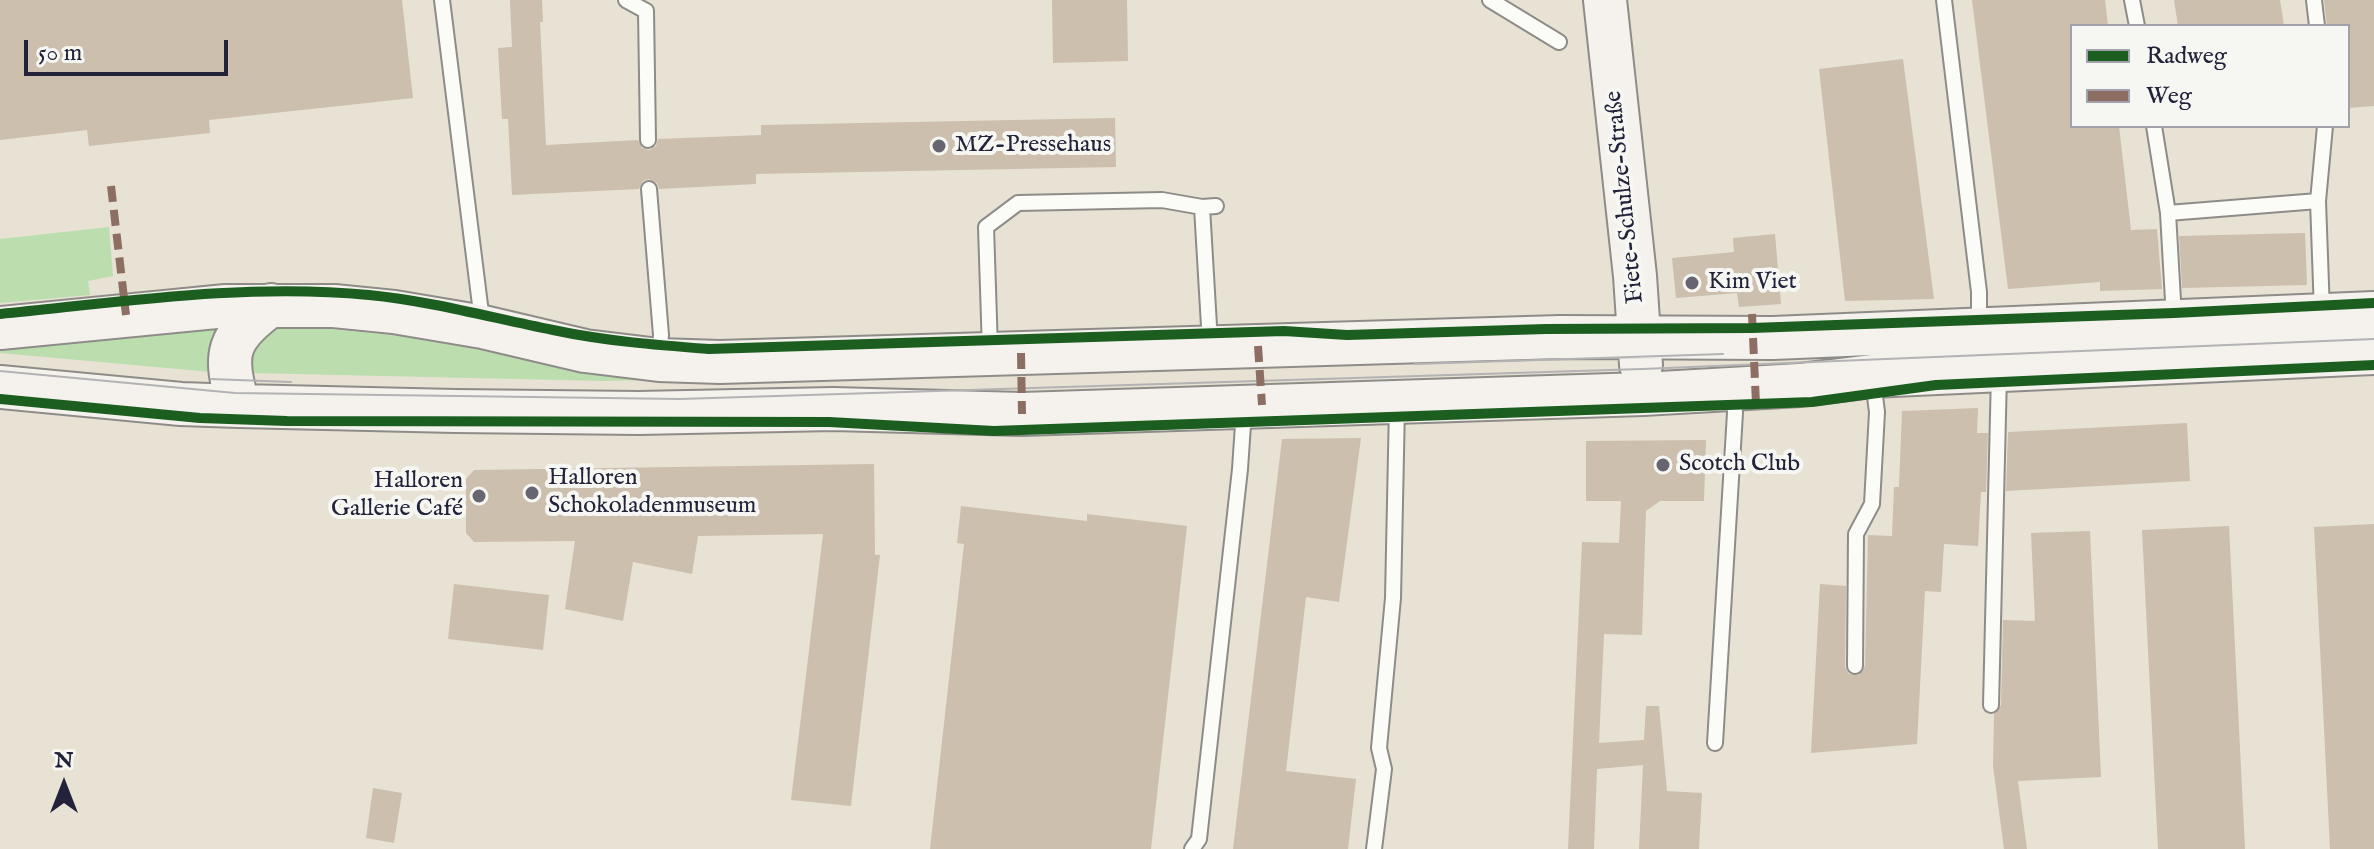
<!DOCTYPE html>
<html>
<head>
<meta charset="utf-8">
<style>
	body { margin:0 }
	#map { position:relative; width:2374px; height:849px; overflow:hidden; background:#e7e2d3; font-family:"IM FELL English",serif }
	canvas { display:block }
	.legend { position:absolute; left:2070px; top:24px; width:280px; height:104px; box-sizing:border-box; background:#f6f6f2; border:2px solid #a1a1a9; margin:0; padding:10px 14px; list-style:none; font-size:24px; color:#22223b }
	.legend li { display:flex; align-items:center; gap:16px; height:40px }
	.legend b { width:40px; border:2px solid #a1a1a9 }
	.north { position:absolute; left:24px; top:745px; width:80px; height:80px; -webkit-text-stroke:6px #f6f6f2; paint-order:stroke; rotate:0deg; font-size:22px; font-weight:700; line-height:32px; text-align:center; color:#22223b }
	.north::after { content:''; display:block; margin:auto; width:28px; height:36px; background:#22223b; clip-path:polygon(50% 0,100% 100%,50% 72%,0 100%) }
	.scale { position:absolute; left:24px; top:40px; width:204px; height:36px; box-sizing:border-box; border:4px solid #22223b; border-top:0; padding-left:10px; font-size:24px; line-height:28px; white-space:nowrap; color:#22223b; -webkit-text-stroke:6px #f6f6f2; paint-order:stroke }
</style>
</head>
<body>
<div id="map">
<canvas width="2374" height="849"></canvas>
<ul class="legend">
<li><b style="height:10px;background:#1b5e20"></b>Radweg</li>
<li><b style="height:10px;background:#8d6e63"></b>Weg</li>
</ul>
<div class="north">N</div>
<div class="scale">50 m</div>
</div>
<script>
const g = document.querySelector('canvas').getContext('2d');
g.lineJoin = 'round';
function fill(path, color) { g.fillStyle = color; g.fill(path, 'evenodd'); }
function trace(path, color, width, dash) { g.strokeStyle = color; g.lineWidth = width; g.lineCap = dash ? 'butt' : 'round'; g.setLineDash(dash || []); g.stroke(path); }
function label(font, color, halo, rows, align = 'center') {
  g.font = font + ' "IM FELL English",serif'; g.lineWidth = 8; g.setLineDash([]); g.textBaseline = 'middle'; g.strokeStyle = halo; g.fillStyle = color; for (const [text, x, y, turn = 0] of rows) {
    g.save(); g.translate(x, y); g.rotate((+turn || 0) * Math.PI / 180); g.textAlign = isNaN(turn) ? turn : align; if (halo) g.strokeText(text, 0, 0); g.fillText(text, 0, 0); g.restore();
  }
}
const green = new Path2D(`
	M 109,227 L 113,276 L 88,281 L 90,295 L 0,303 L 0,239 Z
	M 225,323 L 211,372 L 0,353 L 0,336 Z
	M 273,327 L 310,327 L 429,339 L 537,361 L 991,371 L 604,381 L 250,373 L 249,341 Z`);
const building = new Path2D(`
	M 0,0 L 402,0 L 413,98 L 209,120 L 210,133 L 89,146 L 87,130 L 0,140 Z
	M 510,0 L 542,0 L 543,22 L 540,22 L 546,145 L 638,140 L 642,148 L 649,150 L 656,146 L 658,139 L 761,135 L 761,125 L 1115,118 L 1116,167 L 756,174 L 756,184 L 659,189 L 657,183 L 649,179 L 643,181 L 639,189 L 512,195 L 508,119 L 502,119 L 498,48 L 512,47 Z
	M 1052,0 L 1127,0 L 1128,61 L 1053,63 Z
	M 1972,0 L 2105,0 L 2108,26 L 2072,26 L 2072,126 L 2119,126 L 2131,230 L 2157,229 L 2162,289 L 2100,291 L 2100,282 L 2008,289 Z
	M 2174,0 L 2280,0 L 2284,26 L 2178,26 Z
	M 2324,0 L 2374,0 L 2374,106 L 2348,108 L 2348,26 L 2327,26 Z
	M 1903,59 L 1934,299 L 1845,301 L 1819,69 Z
	M 2305,233 L 2307,285 L 2182,288 L 2179,236 Z
	M 1775,234 L 1781,304 L 1739,307 L 1737,293 L 1676,298 L 1672,258 L 1734,252 L 1733,238 Z
	M 1978,408 L 1977,433 L 1988,433 L 1986,492 L 1981,492 L 1978,546 L 1944,544 L 1941,592 L 1925,591 L 1917,744 L 1811,753 L 1820,584 L 1846,586 L 1845,667 L 1849,674 L 1859,675 L 1865,666 L 1868,535 L 1892,536 L 1894,487 L 1899,487 L 1902,411 Z
	M 2187,423 L 2190,481 L 2006,491 L 2008,432 Z
	M 1361,438 L 1339,602 L 1306,597 L 1286,771 L 1356,779 L 1348,849 L 1233,849 L 1282,439 Z
	M 1706,440 L 1704,501 L 1660,501 L 1646,511 L 1642,635 L 1604,634 L 1599,743 L 1644,740 L 1646,706 L 1659,706 L 1667,791 L 1702,793 L 1699,849 L 1639,849 L 1643,765 L 1597,769 L 1594,849 L 1568,849 L 1582,542 L 1619,543 L 1621,501 L 1586,501 L 1586,441 Z
	M 874,464 L 875,555 L 880,555 L 851,806 L 791,800 L 823,534 L 698,536 L 692,574 L 633,562 L 623,621 L 565,609 L 575,541 L 474,542 L 466,533 L 466,479 L 474,470 Z
	M 961,506 L 1087,521 L 1087,514 L 1187,526 L 1151,849 L 930,849 L 964,544 L 957,543 Z
	M 2374,524 L 2374,849 L 2330,849 L 2314,527 Z
	M 2229,526 L 2245,849 L 2158,849 L 2142,530 Z
	M 2090,531 L 2101,777 L 2018,781 L 2027,849 L 2004,849 L 1993,766 L 1994,714 L 2001,705 L 2003,620 L 2035,621 L 2031,533 Z
	M 454,584 L 549,595 L 543,650 L 448,639 Z
	M 373,788 L 402,793 L 394,843 L 366,838 Z`);
const lane = new Path2D(`
	M 442,0 L 482,321
	M 626,0 L 646,11 L 648,140
	M 1490,0 L 1559,42
	M 1944,0 L 1979,292 L 1979,327
	M 2132,0 L 2137,26
	M 2314,0 L 2317,26
	M 2154,126 L 2168,213
	M 649,189 L 661,335 L 659,356
	M 2322,312 L 2318,201 L 2325,126
	M 2174,318 L 2168,213 L 2318,201
	M 1210,343 L 1202,207 L 1216,206
	M 990,350 L 986,227 L 1018,203 L 1162,200 L 1202,207
	M 1855,666 L 1856,534 L 1872,504 L 1877,412 L 1873,381
	M 1991,705 L 1999,374
	M 1715,743 L 1735,413 L 1734,393
	M 1192,849 L 1199,839 L 1240,469 L 1244,410
	M 1374,849 L 1384,769 L 1379,748 L 1393,598 L 1397,406`);
const secondary = new Path2D(`
	M 1605,0 L 1635,276 L 1641,365
	M 0,328 L 226,306 L 334,306 L 394,312 L 483,327 L 585,351 L 659,360 L 720,362 L 1560,337 L 1773,338 L 2374,313
	M 0,387 L 181,404 L 239,406 L 455,411 L 639,413 L 833,409 L 1022,414 L 1643,394 L 1800,385 L 1872,376 L 2374,353
	M 239,406 C 222,354 227,337 271,305`);
const tram = new Path2D(`
	M 1415,364 L 1723,354
	M 0,371 L 235,393 L 680,399 L 1642,369 L 2374,339
	M 211,379 L 291,382`);
const quiet = new Path2D(`
	M 111,186 L 126,315
	M 1752,314 L 1756,404
	M 1258,346 L 1262,405
	M 1021,353 L 1022,414`);
const cycleway = new Path2D(`
	M 0,314 C 122,302 246,283 369,295 C 431,301 492,318 553,330 C 605,341 656,345 709,349 L 1284,331 L 1347,335 L 1546,329 L 1752,328 L 2174,313 L 2374,303
	M 0,399 L 200,418 L 287,421 L 829,422 L 994,431 L 1812,402 L 1936,385 L 2374,365`);
const markers = [
	[939,146,8,"#676570"],
	[1692,283,8,"#676570"],
	[1663,465,8,"#676570"],
	[532,493,8,"#676570"],
	[479,496,8,"#676570"]
];
const poiNames = [
	["MZ-Pressehaus",955,146],
	["Kim Viet",1708,283],
	["Scotch Club",1679,465],
	["Halloren",548,479],
	["Schokoladenmuseum",548,507],
	["Halloren",463,482,"right"],
	["Gallerie Café",463,510,"right"]
];
const streetNames = [
	["Fiete-Schulze-Straße",1626,197,-96]
];
fill(green, '#bcdeaf');
fill(building, '#ccbfae');
trace(lane, '#8e8c88', 18);
trace(secondary, '#8e8c88', 46);
trace(lane, '#fbfbf8', 14);
trace(secondary, '#f5f2ed', 42);
trace(tram, '#b3b2b4', 2);
trace(quiet, '#8d6e63', 8, [16, 8]);
trace(cycleway, '#1b5e20', 10);
for (const [x, y, r, color] of markers) { const dot = new Path2D(); dot.arc(x, y, r, 0, 2 * Math.PI); g.fillStyle = color; g.fill(dot); trace(dot, '#f6f6f2', 3); }
label('24px', '#22223b', '#f6f6f2', poiNames, 'left');
label('24px', '#22223b', '#f6f6f2', streetNames);
</script>
</body>
</html>
